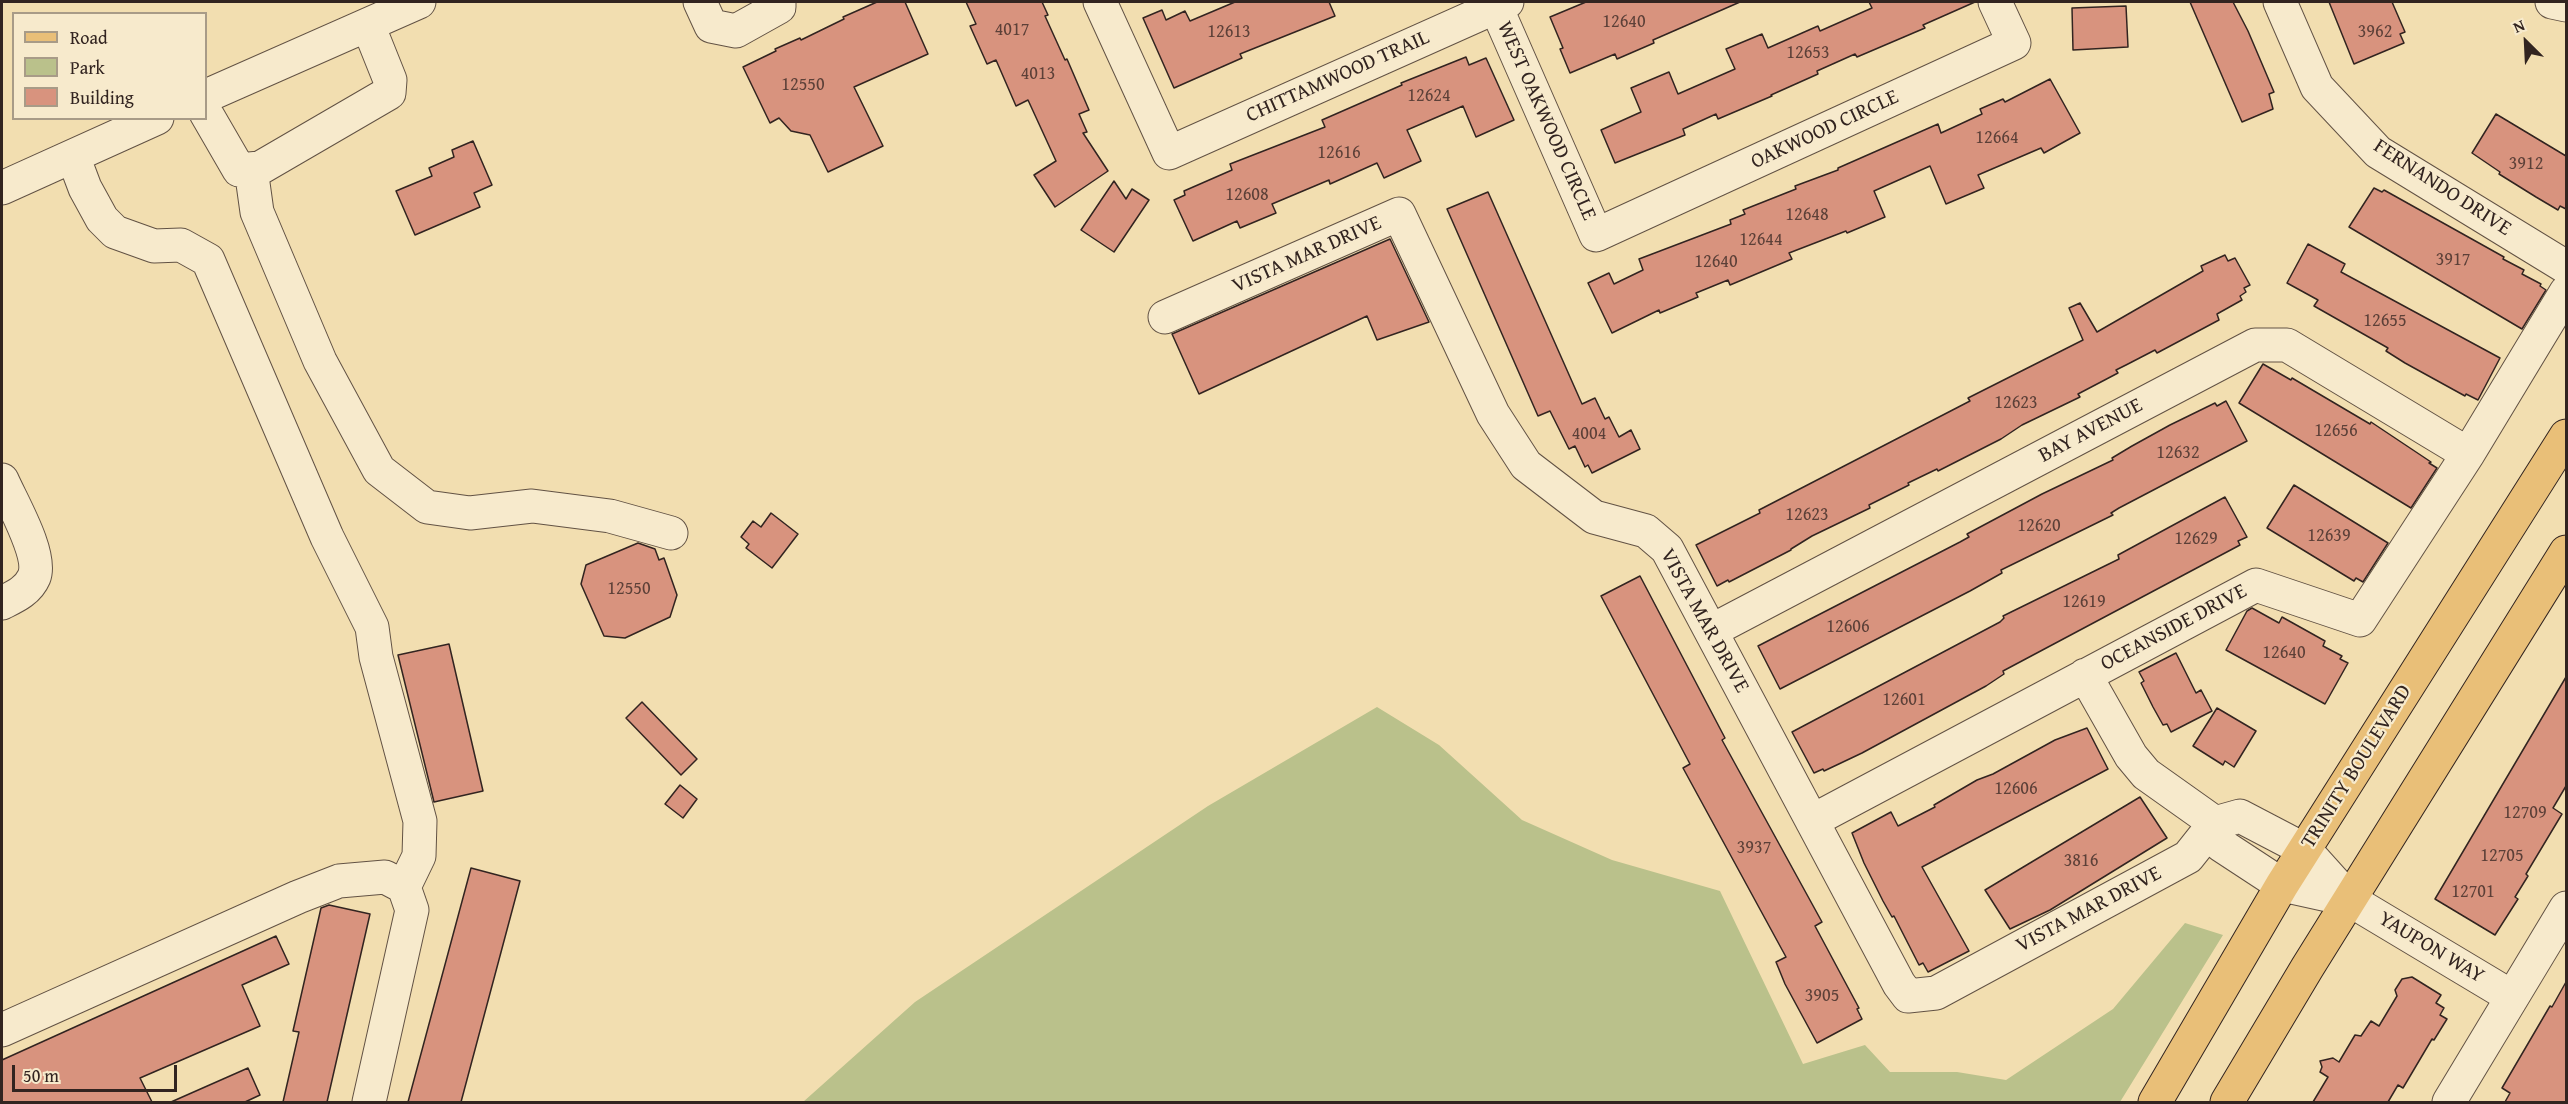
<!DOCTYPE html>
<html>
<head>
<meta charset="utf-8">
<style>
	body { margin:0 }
	#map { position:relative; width:2568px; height:1104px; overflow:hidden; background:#f2deb0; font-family:"Gentium Book Plus",serif }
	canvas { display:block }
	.frame { position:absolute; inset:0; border:3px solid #322420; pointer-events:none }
	.legend { position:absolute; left:12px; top:12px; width:195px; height:108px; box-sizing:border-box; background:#f7eacc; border:2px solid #a89b87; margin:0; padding:8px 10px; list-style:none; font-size:18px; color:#322420 }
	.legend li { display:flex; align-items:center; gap:12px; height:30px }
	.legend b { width:30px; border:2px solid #a89b87 }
	.north { position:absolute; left:2496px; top:12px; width:60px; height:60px; -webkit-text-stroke:4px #f7eacc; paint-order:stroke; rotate:336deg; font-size:16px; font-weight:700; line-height:24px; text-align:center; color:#322420 }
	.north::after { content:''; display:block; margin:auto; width:21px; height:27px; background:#322420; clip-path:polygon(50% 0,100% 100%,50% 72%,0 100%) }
	.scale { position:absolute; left:12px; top:1065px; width:165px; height:27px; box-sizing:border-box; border:3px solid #322420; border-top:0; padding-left:8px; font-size:18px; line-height:21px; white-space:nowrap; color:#322420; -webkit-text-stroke:4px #f7eacc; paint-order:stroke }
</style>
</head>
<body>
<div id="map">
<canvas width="2568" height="1104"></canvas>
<div class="frame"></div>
<ul class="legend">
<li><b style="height:8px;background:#e9bf78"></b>Road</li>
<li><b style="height:16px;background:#bac18b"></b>Park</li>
<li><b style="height:16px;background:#d8937e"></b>Building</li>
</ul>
<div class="north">N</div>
<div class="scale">50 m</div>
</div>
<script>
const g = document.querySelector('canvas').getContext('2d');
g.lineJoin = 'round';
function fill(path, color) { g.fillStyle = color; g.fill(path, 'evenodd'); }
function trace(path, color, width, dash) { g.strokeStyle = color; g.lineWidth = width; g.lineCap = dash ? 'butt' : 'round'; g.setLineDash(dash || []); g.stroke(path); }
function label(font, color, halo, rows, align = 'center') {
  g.font = font + ' "Gentium Book Plus",serif'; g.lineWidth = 4.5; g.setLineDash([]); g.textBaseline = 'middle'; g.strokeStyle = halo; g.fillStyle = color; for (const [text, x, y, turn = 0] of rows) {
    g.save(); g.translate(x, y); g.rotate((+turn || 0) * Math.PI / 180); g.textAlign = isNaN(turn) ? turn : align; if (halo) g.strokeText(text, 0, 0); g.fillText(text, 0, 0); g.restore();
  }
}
const green = new Path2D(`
	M 1377,707 L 1439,745 L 1522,820 L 1612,860 L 1720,891 L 1803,1064 L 1865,1045 L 1890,1072 L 1957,1072 L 2006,1080 L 2113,1009 L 2185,923 L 2223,935 L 2120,1102 L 803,1102 L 915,1002 L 1208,806 Z`);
const building = new Path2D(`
	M 877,2 L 905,2 L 928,54 L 854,87 L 883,146 L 828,172 L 810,135 L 791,131 L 779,118 L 770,123 L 743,67 L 776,51 L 775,49 L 800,38 L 801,40 L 844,19 L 843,17 Z
	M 966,2 L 1042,2 L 1048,15 L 1045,16 L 1065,60 L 1067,59 L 1089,110 L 1079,114 L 1087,132 L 1083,133 L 1108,171 L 1055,207 L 1034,175 L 1056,161 L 1028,100 L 1016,106 L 996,60 L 987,64 L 970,26 L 976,24 Z
	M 1235,2 L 1329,2 L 1335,16 L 1240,54 L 1242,58 L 1174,88 L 1143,18 L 1162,10 L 1166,20 L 1185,11 L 1190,21 Z
	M 1586,2 L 1740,2 L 1653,40 L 1654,43 L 1617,59 L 1615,54 L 1570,73 L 1560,49 L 1563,48 L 1550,17 Z
	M 1869,2 L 1975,2 L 1923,25 L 1925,28 L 1857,57 L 1855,54 L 1817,71 L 1818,74 L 1771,95 L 1772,96 L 1718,119 L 1716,114 L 1683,129 L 1685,135 L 1615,163 L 1601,130 L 1641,112 L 1631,88 L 1669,72 L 1678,94 L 1735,69 L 1726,49 L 1762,34 L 1768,48 L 1818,26 L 1820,31 L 1872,8 Z
	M 2190,2 L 2233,2 L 2248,31 L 2274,92 L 2269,94 L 2273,109 L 2242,122 Z
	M 2329,2 L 2392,2 L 2405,32 L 2400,34 L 2404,43 L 2354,64 Z
	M 2126,6 L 2128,47 L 2073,50 L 2072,8 Z
	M 1466,57 L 1469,65 L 1486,58 L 1514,120 L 1476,137 L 1463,106 L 1407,130 L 1421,161 L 1384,178 L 1377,163 L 1330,184 L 1329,180 L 1272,204 L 1276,213 L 1240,228 L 1237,221 L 1193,241 L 1174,200 L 1185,195 L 1184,191 L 1232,170 L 1230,164 L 1325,127 L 1322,120 L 1402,85 L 1401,83 Z
	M 2050,79 L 2080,133 L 2044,153 L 2041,148 L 1978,175 L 1984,188 L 1946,204 L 1930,166 L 1874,191 L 1885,217 L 1847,233 L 1846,231 L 1789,253 L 1792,259 L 1730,285 L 1728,280 L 1696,293 L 1698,297 L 1660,313 L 1659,310 L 1612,333 L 1588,283 L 1609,273 L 1614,284 L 1643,270 L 1639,259 L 1731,224 L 1730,220 L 1745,214 L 1743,210 L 1796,189 L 1795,186 L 1838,170 L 1838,168 L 1938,124 L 1941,133 L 1982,114 L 1980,109 L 2003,99 L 2005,102 Z
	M 2496,114 L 2566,156 L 2566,209 L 2560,206 L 2558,210 L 2536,197 L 2499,174 L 2500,172 L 2472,153 Z
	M 473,141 L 492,185 L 474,193 L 480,207 L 415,235 L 396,191 L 432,176 L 429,168 L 454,157 L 452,150 Z
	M 1114,181 L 1126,199 L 1132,189 L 1149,200 L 1114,252 L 1081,230 Z
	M 2374,188 L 2382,192 L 2384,190 L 2504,257 L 2503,259 L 2524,270 L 2522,274 L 2541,284 L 2540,286 L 2546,290 L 2522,329 L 2349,227 Z
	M 1488,192 L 1582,404 L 1595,398 L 1605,419 L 1609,417 L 1619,437 L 1631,430 L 1640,449 L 1592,473 L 1588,465 L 1585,467 L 1575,446 L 1569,449 L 1550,411 L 1538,416 L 1447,209 Z
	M 1390,239 L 1429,322 L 1377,340 L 1367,316 L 1199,394 L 1172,334 Z
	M 2308,244 L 2345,264 L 2341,272 L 2500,358 L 2478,400 L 2466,394 L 2465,396 L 2405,363 L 2386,351 L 2388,348 L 2314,306 L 2318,300 L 2287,283 Z
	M 2225,255 L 2228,261 L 2235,258 L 2250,285 L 2244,288 L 2246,292 L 2240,296 L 2242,300 L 2217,314 L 2219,320 L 2157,353 L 2155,350 L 2126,365 L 2116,370 L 2118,373 L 2078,394 L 2080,397 L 2022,425 L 2001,439 L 1938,471 L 1937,469 L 1908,483 L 1909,485 L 1869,505 L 1870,508 L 1812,536 L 1791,549 L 1791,550 L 1729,582 L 1728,580 L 1717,586 L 1696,545 L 1760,513 L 1759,510 L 1970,401 L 1968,398 L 2083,340 L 2069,308 L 2080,303 L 2097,332 L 2203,271 L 2201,266 Z
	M 2263,364 L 2291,380 L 2292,378 L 2370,424 L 2371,422 L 2431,462 L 2429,463 L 2437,468 L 2411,508 L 2239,403 Z
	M 2226,401 L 2247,441 L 2119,508 L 2111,513 L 2113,515 L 2001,570 L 2002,573 L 1970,591 L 1780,689 L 1758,646 L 1960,542 L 1969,537 L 1967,534 L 2042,494 L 2113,460 L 2112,458 L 2132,446 L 2170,425 L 2215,403 L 2217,406 Z
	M 2294,485 L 2388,543 L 2363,582 L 2356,578 L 2354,581 L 2267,528 Z
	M 2225,497 L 2247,537 L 2238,541 L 2240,545 L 2003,671 L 2004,674 L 1986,686 L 1862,753 L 1824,771 L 1823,769 L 1814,773 L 1792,732 L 2000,622 L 2004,618 L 2003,616 L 2119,559 L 2118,555 Z
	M 771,513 L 798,534 L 772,568 L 746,548 L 749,544 L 741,537 L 753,521 L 761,527 Z
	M 638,543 L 655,549 L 659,560 L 664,558 L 677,595 L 670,617 L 625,638 L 604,636 L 581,584 L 586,565 Z
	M 1640,576 L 1725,738 L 1722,740 L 1822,922 L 1815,926 L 1859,1008 L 1857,1009 L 1862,1019 L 1817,1043 L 1785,984 L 1776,962 L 1786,957 L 1683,768 L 1690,764 L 1601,596 Z
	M 2252,608 L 2279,623 L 2282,617 L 2325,641 L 2323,646 L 2342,656 L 2340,659 L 2348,663 L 2325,704 L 2226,650 L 2247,611 Z
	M 449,644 L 483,791 L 434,802 L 398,655 Z
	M 2176,653 L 2196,693 L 2201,690 L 2212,711 L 2171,732 L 2167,724 L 2163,725 L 2153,707 L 2141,683 L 2144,681 L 2139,672 Z
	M 2566,677 L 2566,786 L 2553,808 L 2562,814 L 2526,874 L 2528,876 L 2515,897 L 2518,899 L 2495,935 L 2435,899 Z
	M 642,702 L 697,759 L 681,775 L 626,718 Z
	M 2217,708 L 2256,731 L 2234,767 L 2225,761 L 2223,765 L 2193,746 Z
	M 2087,728 L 2108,769 L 1922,867 L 1969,951 L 1928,972 L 1923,963 L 1919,965 L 1894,916 L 1892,917 L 1883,901 L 1864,863 L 1852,833 L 1891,812 L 1898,826 L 1935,807 L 1934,805 L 1977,780 L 1993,774 L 2055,740 Z
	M 680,785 L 697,799 L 683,818 L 665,804 Z
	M 2140,797 L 2167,838 L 2050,910 L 2010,929 L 1985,890 Z
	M 471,868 L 520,881 L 461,1102 L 408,1102 Z
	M 329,905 L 370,914 L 327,1102 L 283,1102 L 299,1032 L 293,1031 L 321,908 Z
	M 276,936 L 289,964 L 242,985 L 260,1026 L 140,1078 L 152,1102 L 2,1102 L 2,1060 Z
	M 2412,977 L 2441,995 L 2436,1003 L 2444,1008 L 2440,1015 L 2447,1019 L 2434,1040 L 2432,1039 L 2403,1088 L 2398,1085 L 2388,1102 L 2313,1102 L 2328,1077 L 2320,1072 L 2322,1067 L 2320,1061 L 2333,1058 L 2339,1062 L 2355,1035 L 2361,1036 L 2371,1021 L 2379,1026 L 2397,996 L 2395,990 L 2402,979 Z
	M 2566,982 L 2566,1102 L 2505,1102 L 2510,1093 L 2502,1088 L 2550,1006 L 2552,1007 Z
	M 248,1068 L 260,1095 L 245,1102 L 171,1102 Z`);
const minor = new Path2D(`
	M 700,2 L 711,26 L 736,31 L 779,7 L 779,2
	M 1100,2 L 1169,153 L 1507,2
	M 2280,2 L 2317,87 L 2378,152 L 2566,267
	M 2552,2 L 2566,5
	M 1496,7 L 1596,235 L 2014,43 L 1995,2
	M 206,96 L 419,2
	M 206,113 L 239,170 L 260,168 L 389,93 L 390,80 L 368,25
	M 73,156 L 85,188 L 102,219 L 115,232 L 154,246 L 181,245 L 208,260 L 327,537 L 372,627 L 376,657 L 420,821 L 419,856 L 404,887
	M 251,169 L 257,212 L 320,361 L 379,470 L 427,507 L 470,513 L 532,506 L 610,516 L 671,533
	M 2,188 L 157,118
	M 1165,317 L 1399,214 L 1493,414 L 1526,465 L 1594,517 L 1646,531 L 1667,549 L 1899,984 L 1908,996 L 1936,993 L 2188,857 L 2215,823
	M 2,480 C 11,501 43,555 34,577 C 28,591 14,597 2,603
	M 1711,631 L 2255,345 L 2287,345 L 2468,454
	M 2085,675 L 2131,756 L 2146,774 L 2215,823 L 2221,845 L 2282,885 L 2350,900
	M 1812,821 L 2256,585 L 2360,620 L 2468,454 L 2566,292
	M 2215,823 L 2240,816 L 2305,850 L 2350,900 L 2512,997
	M 2,1030 L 298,897 L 339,881 L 385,877 L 404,887 L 412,910 L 369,1102
	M 2449,1102 L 2566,908`);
const major = new Path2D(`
	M 2155,1102 L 2282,885 L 2566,436
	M 2227,1102 L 2307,968 L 2566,552`);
const numberNames = [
	["12640",1624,22],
	["4017",1012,30],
	["12613",1229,32],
	["3962",2375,32],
	["12653",1808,53],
	["4013",1038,74],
	["12550",803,85],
	["12624",1429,96],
	["12664",1997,138],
	["12616",1339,153],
	["3912",2526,164],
	["12608",1247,195],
	["12648",1807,215],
	["12644",1761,240],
	["3917",2453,260],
	["12640",1716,262],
	["12655",2385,321],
	["12623",2016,403],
	["12656",2336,431],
	["4004",1589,434],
	["12632",2178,453],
	["12623",1807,515],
	["12620",2039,526],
	["12639",2329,536],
	["12629",2196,539],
	["12550",629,589],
	["12619",2084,602],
	["12606",1848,627],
	["12640",2284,653],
	["12601",1904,700],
	["12606",2016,789],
	["12709",2525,813],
	["3937",1754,848],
	["12705",2502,856],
	["3816",2081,861],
	["12701",2473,892],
	["3905",1822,996]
];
const streetNames = [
	["CHITTAMWOOD TRAIL",1338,77,-24],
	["WEST OAKWOOD CIRCLE",1546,121,66],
	["OAKWOOD CIRCLE",1825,130,-25],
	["FERNANDO DRIVE",2442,188,33],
	["VISTA MAR DRIVE",1307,255,-24],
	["BAY AVENUE",2091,431,-28],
	["VISTA MAR DRIVE",1704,621,61],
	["OCEANSIDE DRIVE",2174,628,-28],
	["TRINITY BOULEVARD",2357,767,-58],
	["VISTA MAR DRIVE",2089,910,-28],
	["YAUPON WAY",2431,948,31]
];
fill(green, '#bac18b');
fill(building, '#d8937e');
trace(building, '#322420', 1.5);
trace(minor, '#625244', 35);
trace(major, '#322420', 35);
trace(minor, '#f7eacc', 33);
trace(major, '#e9bf78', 33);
label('18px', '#5c4038', null, numberNames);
label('21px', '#322420', '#f7eacc', streetNames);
</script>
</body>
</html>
